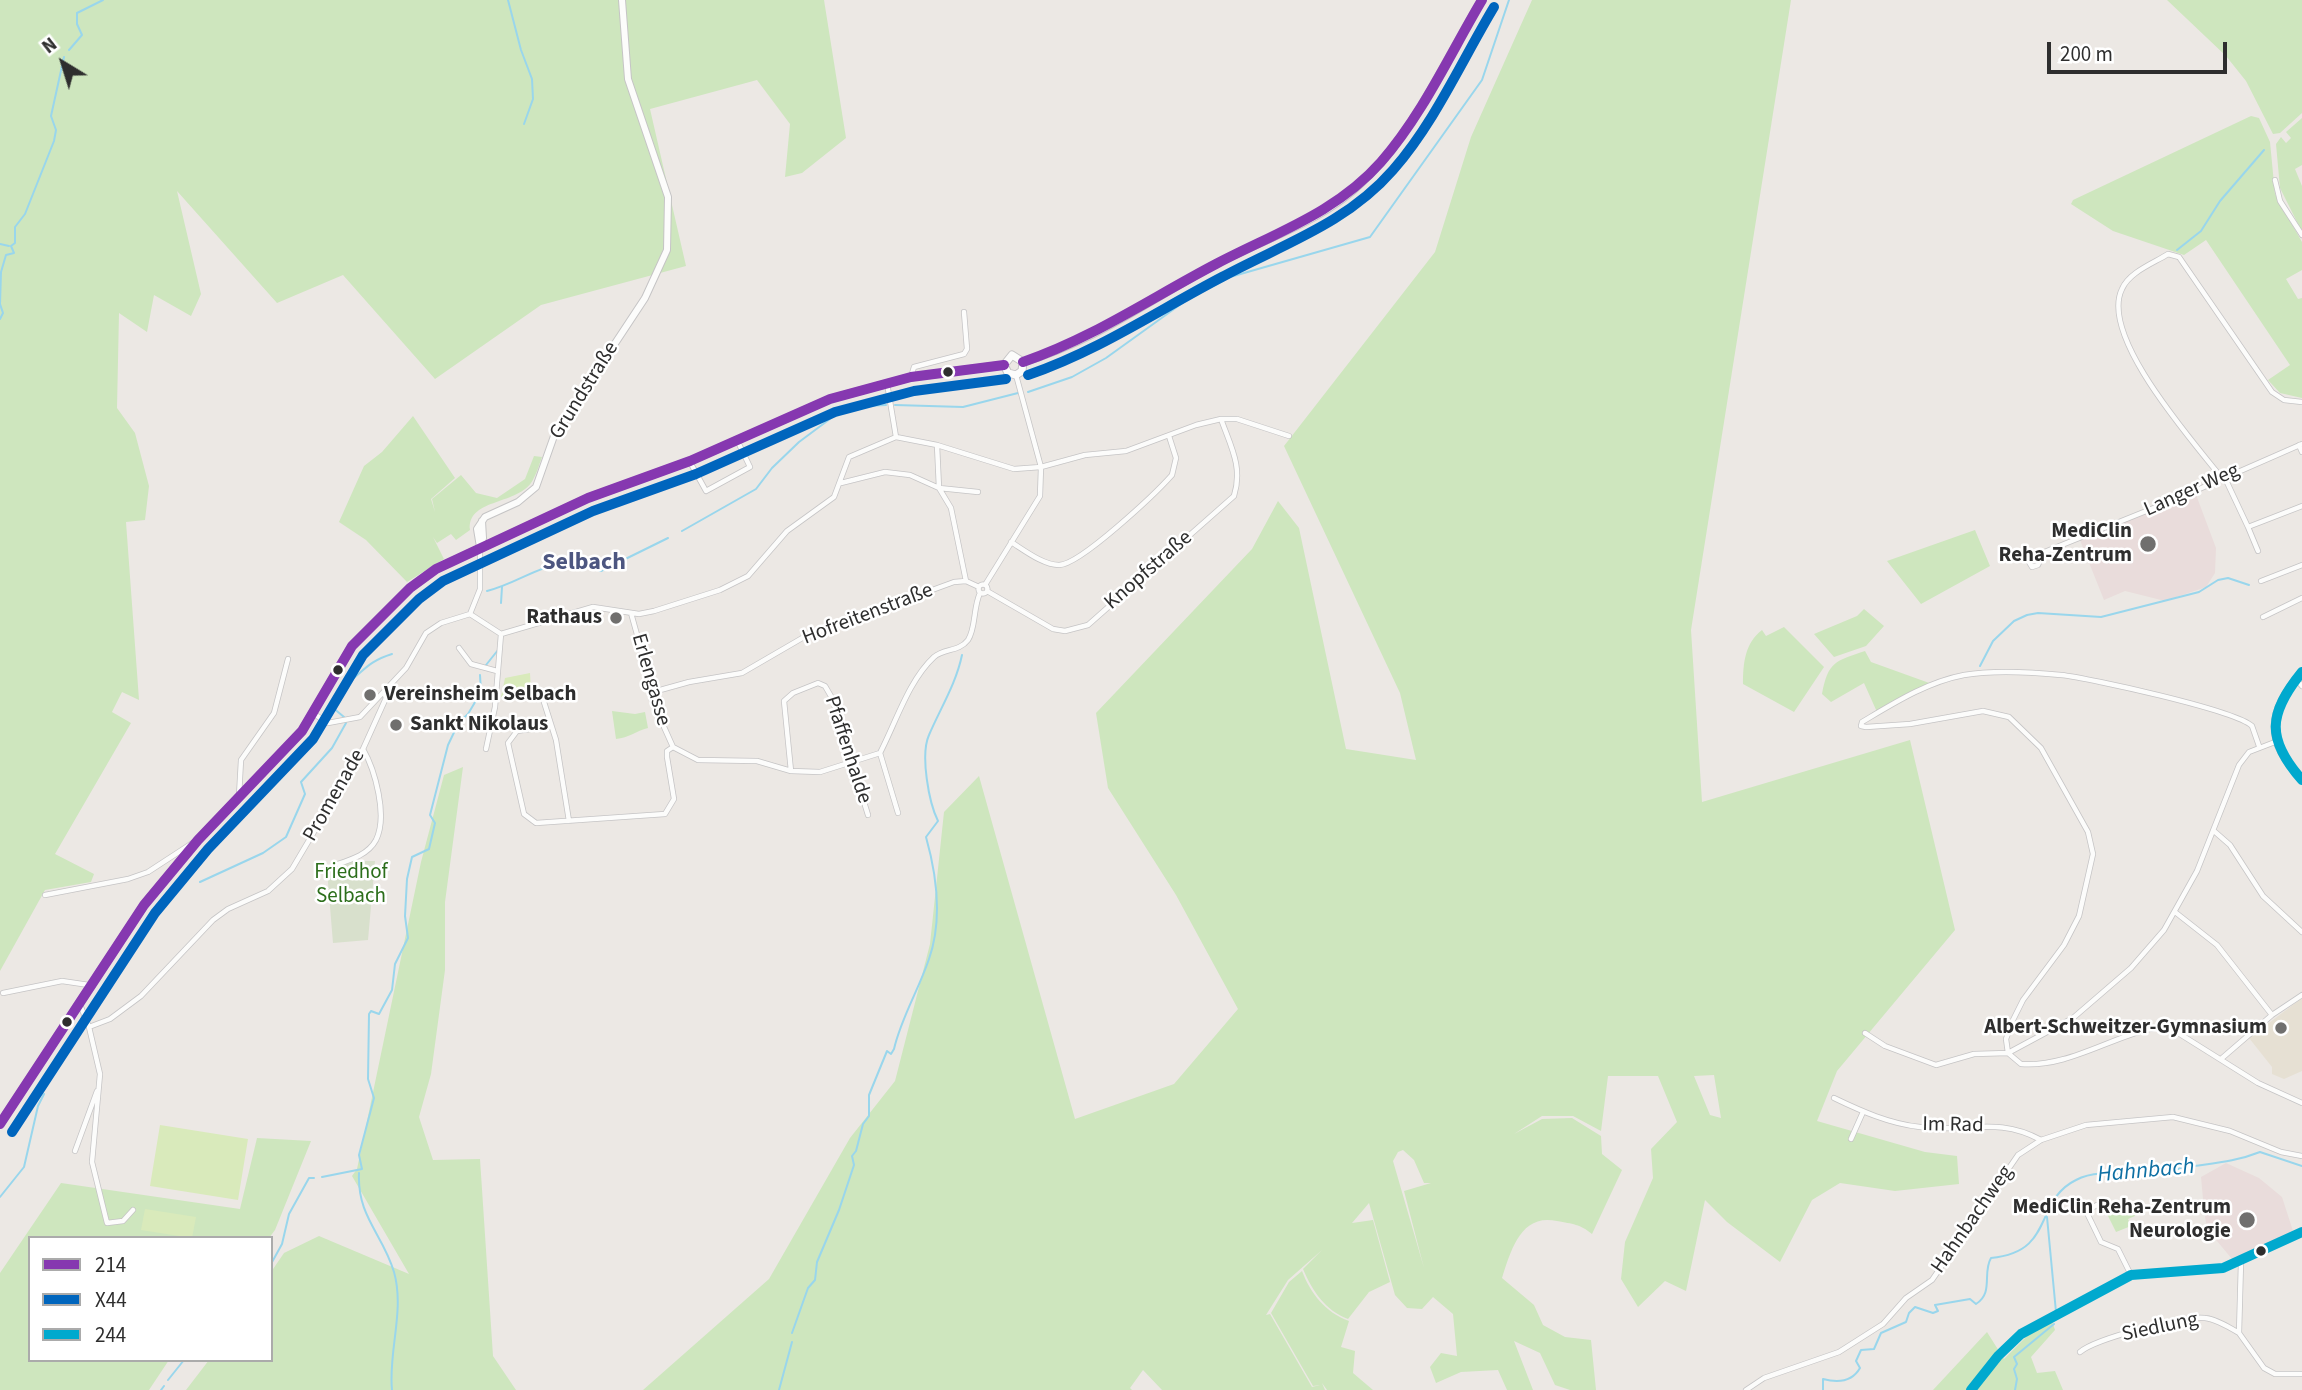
<!DOCTYPE html>
<html>
<head>
<meta charset="utf-8">
<style>
	body { margin:0 }
	#map { position:relative; width:2302px; height:1390px; overflow:hidden; background:#ece8e4; font-family:"Source Sans 3",sans-serif }
	canvas { display:block }
	.legend { position:absolute; left:28px; top:1236px; width:245px; height:126px; box-sizing:border-box; background:#fff; border:2px solid #ababab; margin:0; padding:9px 12px; list-style:none; font-size:21px; color:#2e2e2e }
	.legend li { display:flex; align-items:center; gap:14px; height:35px }
	.legend b { width:35px; border:2px solid #ababab }
	.north { position:absolute; left:28px; top:28px; width:70px; height:70px; -webkit-text-stroke:5px #fff; paint-order:stroke; rotate:322deg; font-size:19px; font-weight:700; line-height:28px; text-align:center; color:#2e2e2e }
	.north::after { content:''; display:block; margin:auto; width:24px; height:32px; background:#2e2e2e; clip-path:polygon(50% 0,100% 100%,50% 72%,0 100%) }
	.scale { position:absolute; left:2047px; top:42px; width:180px; height:32px; box-sizing:border-box; border:4px solid #2e2e2e; border-top:0; padding-left:9px; font-size:21px; line-height:24px; white-space:nowrap; color:#2e2e2e; -webkit-text-stroke:5px #fff; paint-order:stroke }
</style>
</head>
<body>
<div id="map">
<canvas width="2302" height="1390"></canvas>
<ul class="legend">
<li><b style="height:9px;background:#8638b0"></b>214</li>
<li><b style="height:9px;background:#0065bd"></b>X44</li>
<li><b style="height:9px;background:#00a9ce"></b>244</li>
</ul>
<div class="north">N</div>
<div class="scale">200 m</div>
</div>
<script>
const g = document.querySelector('canvas').getContext('2d');
g.lineJoin = 'round';
function fill(path, color) { g.fillStyle = color; g.fill(path, 'evenodd'); }
function trace(path, color, width, dash) { g.strokeStyle = color; g.lineWidth = width; g.lineCap = dash ? 'butt' : 'round'; g.setLineDash(dash || []); g.stroke(path); }
function label(font, color, halo, rows, align = 'center') {
  g.font = font + ' "Source Sans 3",sans-serif'; g.lineWidth = 5; g.setLineDash([]); g.textBaseline = 'middle'; g.strokeStyle = halo; g.fillStyle = color; for (const [text, x, y, turn = 0] of rows) {
    g.save(); g.translate(x, y); g.rotate((+turn || 0) * Math.PI / 180); g.textAlign = isNaN(turn) ? turn : align; if (halo) g.strokeText(text, 0, 0); g.fillText(text, 0, 0); g.restore();
  }
}
const education = new Path2D(`
	M 2302,998 L 2302,1071 L 2284,1079 L 2272,1074 L 2272,1067 L 2249,1038 Z`);
const medical = new Path2D(`
	M 2195,492 L 2216,548 L 2215,573 L 2206,587 L 2165,601 L 2125,591 L 2104,600 L 2080,540 Z
	M 2226,1163 L 2259,1178 L 2282,1197 L 2293,1231 L 2237,1261 L 2232,1259 L 2207,1229 L 2204,1210 L 2201,1177 Z`);
const green = new Path2D(`
	M 0,0 L 824,0 L 846,138 L 802,173 L 785,177 L 790,124 L 757,80 L 650,109 L 686,266 L 541,305 L 435,379 L 343,275 L 277,303 L 177,191 L 201,294 L 191,316 L 154,295 L 147,332 L 119,313 L 117,408 L 135,433 L 149,486 L 145,520 L 126,522 L 139,700 L 122,692 L 112,712 L 131,723 L 55,854 L 94,874 L 91,882 L 45,890 L 0,971 Z
	M 1532,0 L 1791,0 L 1691,630 L 1702,802 L 1910,740 L 1955,930 L 1837,1071 L 1817,1121 L 1925,1152 L 1957,1156 L 1959,1184 L 1895,1191 L 1840,1183 L 1812,1200 L 1780,1262 L 1727,1222 L 1705,1200 L 1686,1291 L 1665,1281 L 1638,1307 L 1621,1279 L 1625,1242 L 1653,1178 L 1651,1149 L 1677,1122 L 1658,1076 L 1608,1076 L 1601,1131 L 1573,1116 L 1542,1116 L 1514,1134 L 1542,1119 L 1572,1118 L 1601,1136 L 1602,1154 L 1622,1170 L 1592,1234 C 1580,1224 1573,1224 1557,1221 C 1521,1213 1511,1250 1502,1278 L 1534,1305 L 1543,1325 L 1565,1337 L 1591,1340 L 1596,1390 L 1570,1390 L 1555,1385 L 1540,1353 L 1514,1341 L 1533,1390 L 1507,1390 L 1498,1370 L 1461,1372 L 1436,1383 L 1430,1367 L 1441,1353 L 1457,1356 L 1453,1314 L 1433,1297 L 1422,1309 L 1407,1308 L 1395,1295 L 1369,1203 L 1352,1223 L 1373,1220 L 1390,1282 L 1369,1292 L 1348,1319 C 1325,1310 1313,1292 1303,1269 L 1322,1250 L 1288,1280 L 1266,1315 L 1270,1314 L 1312,1387 L 1320,1385 L 1313,1386 L 1271,1313 L 1289,1282 L 1302,1271 C 1311,1294 1325,1312 1349,1321 L 1341,1347 L 1355,1351 L 1353,1373 L 1373,1390 L 1327,1390 L 1322,1383 L 1325,1390 L 1162,1390 L 1143,1370 L 1130,1388 L 1132,1390 L 643,1390 L 769,1279 L 850,1138 L 895,1081 L 930,944 L 944,812 L 979,776 L 1075,1119 L 1174,1084 L 1238,1009 L 1176,895 L 1108,788 L 1096,713 L 1252,549 L 1278,501 L 1299,528 L 1346,749 L 1416,760 L 1400,693 L 1284,446 L 1435,252 L 1471,137 ZM 1714,1075 L 1721,1118 L 1710,1115 L 1694,1076 ZM 1403,1150 L 1414,1160 L 1424,1183 L 1431,1183 L 1404,1191 L 1424,1268 L 1393,1161 L 1398,1152 Z
	M 2167,0 L 2302,0 L 2302,113 L 2280,133 L 2273,134 L 2246,81 L 2226,56 Z
	M 2251,116 L 2259,118 L 2270,142 L 2275,194 L 2302,242 L 2302,270 L 2286,279 L 2298,299 L 2302,298 L 2302,398 L 2280,393 L 2268,380 L 2290,365 L 2206,240 L 2184,255 L 2113,231 L 2071,204 L 2073,200 Z
	M 2302,118 L 2302,165 L 2295,169 L 2302,186 L 2302,232 L 2280,188 L 2276,144 L 2281,137 L 2286,143 L 2291,138 L 2286,132 Z
	M 413,416 L 455,478 L 431,499 L 435,512 L 432,499 L 461,475 L 476,493 L 497,498 L 525,479 L 534,456 L 542,457 C 539,465 536,476 531,483 C 515,505 467,499 470,530 L 456,540 L 451,534 L 437,543 L 433,537 L 444,559 L 407,582 L 366,540 L 339,522 L 364,466 L 382,452 Z
	M 1975,530 L 1990,566 L 1921,604 L 1887,561 Z
	M 1864,609 L 1884,626 L 1866,646 L 1834,657 L 1814,634 L 1857,616 Z
	M 1784,627 L 1824,667 L 1794,712 L 1743,684 C 1743,663 1745,643 1762,630 L 1766,636 Z
	M 1865,651 L 1871,662 L 1932,684 L 1877,712 L 1864,683 L 1831,702 L 1822,694 C 1828,662 1835,661 1865,651 Z
	M 612,711 L 635,714 L 645,712 L 648,728 C 636,731 629,738 616,739 Z
	M 463,767 L 445,902 L 445,970 L 431,1074 L 419,1117 L 433,1160 L 480,1159 L 493,1356 L 516,1390 L 186,1390 L 209,1360 L 271,1360 L 271,1272 L 284,1253 L 319,1236 L 409,1274 L 352,1176 L 357,1169 L 421,862 L 444,775 Z
	M 257,1138 L 311,1141 L 275,1230 L 269,1238 L 30,1238 L 30,1360 L 169,1360 L 149,1390 L 0,1390 L 0,1273 L 61,1183 L 240,1209 Z
	M 2129,1203 L 2135,1216 L 2128,1219 L 2131,1226 L 2116,1232 L 2107,1214 Z
	M 2052,1321 L 2055,1330 L 2031,1357 L 2037,1373 L 2055,1371 L 2063,1390 L 1933,1390 L 1987,1332 L 2004,1359 L 2037,1326 Z`);
const cemetery = new Path2D(`
	M 346,861 L 375,861 L 368,940 L 333,943 L 327,870 Z`);
const pitch = new Path2D(`
	M 530,673 L 531,691 L 509,698 L 501,697 L 505,678 Z
	M 160,1125 L 248,1139 L 238,1200 L 150,1186 Z
	M 145,1209 L 196,1217 L 192,1238 L 141,1230 Z`);
const stream = new Path2D(`
	M 508,0 L 521,50 L 532,79 L 533,99 L 524,124
	M 69,50 L 82,35 L 77,24 L 77,13 L 103,0
	M 0,244 L 9,246
	M 2177,250 L 2201,231 L 2220,201 L 2264,150
	M 0,319 L 3,313 L 0,304 L 1,272 L 6,255 L 14,253 L 11,246 L 15,243 L 15,227 L 25,214 L 54,141 L 56,130 L 51,116 L 64,57
	M 1028,392 L 1072,377 L 1106,358 L 1188,299 L 1230,277 L 1370,237 L 1482,80 L 1509,0
	M 895,405 L 963,407 L 1018,393
	M 682,531 L 756,489 L 772,468 L 799,442 L 846,407 L 886,405
	M 487,591 C 530,580 556,548 601,571 L 668,538
	M 501,603 L 502,587
	M 486,665 L 498,650
	M 1980,666 L 1993,641 L 2014,621 L 2027,615 L 2038,613 L 2101,617 L 2199,592 L 2218,580 L 2228,578 L 2249,585
	M 344,717 L 332,707 L 339,688 C 363,675 363,663 392,654
	M 200,882 L 263,853 L 286,837 L 305,794 L 301,782 L 332,748 L 346,723
	M 359,1173 C 357,1217 383,1234 394,1272 C 405,1311 388,1352 392,1390
	M 322,1177 L 362,1169 L 359,1155 L 374,1098 L 368,1079 L 369,1014 L 371,1011 L 379,1014 L 392,990 L 395,964 L 408,938 L 405,916 L 407,879 L 412,857 L 429,849 L 435,823 L 430,815 L 448,745 L 459,722 L 468,714 L 481,692 L 480,675
	M 0,1197 L 24,1167 L 38,1106 L 44,1094
	M 2047,1217 L 2056,1312
	M 271,1264 L 282,1244 L 289,1214 L 309,1178 L 314,1178
	M 792,1333 L 808,1288 L 815,1280 L 817,1262 L 839,1210 L 854,1165 L 852,1156 L 856,1151 L 863,1124 L 869,1116 L 869,1095 L 887,1051 L 891,1054 L 894,1049 C 901,1018 919,989 929,959 C 943,919 937,876 926,837 L 938,821 C 929,803 920,755 929,735 C 940,709 956,684 962,655
	M 168,1380 L 184,1360
	M 161,1390 L 164,1386
	M 779,1390 L 792,1342
	M 1823,1390 L 1823,1379 C 1838,1383 1852,1382 1860,1368 L 1856,1361 L 1861,1350 L 1874,1349 L 1881,1333 L 1906,1322 L 1909,1313 L 1915,1307 L 1933,1313 L 1938,1311 L 1935,1305 L 1970,1299 L 1976,1304 C 1994,1293 1982,1273 1991,1258 C 2056,1252 2033,1201 2076,1180 C 2098,1168 2127,1176 2150,1175 C 2163,1174 2175,1169 2187,1167 C 2213,1163 2235,1162 2260,1152 L 2302,1166
	M 2015,1390 L 2017,1379 L 2014,1369 L 2017,1364 L 2014,1357 L 2054,1324`);
const minor = new Path2D(`
	M 2275,180 L 2280,201 L 2302,235
	M 911,377 L 914,367 L 964,354 L 967,349 L 964,312
	M 887,383 L 896,437
	M 937,445 L 939,488 L 951,508 L 966,581
	M 2299,445 L 2302,452
	M 690,462 L 706,491 L 750,467 L 737,440
	M 2224,476 L 2248,527 L 2302,506
	M 2221,477 C 2192,440 2099,336 2122,289 C 2129,272 2154,263 2168,254 L 2179,257 L 2272,392 L 2284,400 L 2302,402
	M 841,483 L 885,472 L 910,475 L 939,488 L 978,492
	M 2248,527 L 2258,551
	M 1011,542 C 1024,550 1043,565 1059,565 C 1080,565 1156,493 1172,475 L 1176,458 L 1169,436
	M 2043,553 L 2038,565 L 2032,567 L 2029,562 L 2032,557 L 2181,497 L 2302,444
	M 2261,581 L 2302,565
	M978.5 589a4.5 4.5 0 1 1 9 0a4.5 4.5 0 1 1-9 0Z
	M 985,585 L 1040,496 L 1041,467 L 1016,375
	M 987,591 L 1053,629 L 1065,631 L 1088,625 L 1234,496 C 1243,467 1231,447 1221,419
	M 631,613 L 653,692 L 651,698 L 673,747
	M 470,614 L 480,589 L 480,548
	M 2263,617 L 2302,598
	M 459,648 L 471,664 L 497,671
	M 2296,679 L 2302,686
	M 653,692 L 689,682 L 742,673 L 804,637 L 954,582 L 966,581 L 979,587
	M 543,699 L 556,740 L 569,821
	M 314,714 L 328,723 L 360,717 L 406,668 L 426,633 L 441,623 L 470,614 L 501,634 L 593,607 L 639,614 L 654,611 L 720,590 L 748,576 L 787,531 L 834,497 L 849,457 L 896,437 L 937,445 L 1014,469 L 1041,467 L 1085,455 L 1126,451 L 1196,425 L 1221,419 L 1237,419 L 1289,436
	M 551,726 L 517,731 L 508,743 L 524,814 L 536,823 L 665,814 L 674,799 L 667,757 L 667,751 L 673,747
	M 673,747 L 698,760 L 757,761 L 791,771 L 820,772 L 880,753 C 896,722 909,680 934,657 C 944,648 959,652 968,640 C 976,628 973,608 980,593
	M 486,749 L 495,707 L 501,634
	M 880,753 L 898,813
	M 791,771 L 784,701 L 793,693 L 818,683 L 825,686 L 832,698 L 868,815
	M 239,796 L 241,760 L 274,713 L 288,659
	M 2214,831 L 2230,845 L 2263,896 L 2302,932
	M 335,865 C 350,860 368,855 376,840 C 388,816 375,770 363,749
	M 45,895 L 128,879 L 148,872 L 194,842
	M 2175,912 L 2217,945 L 2272,1015
	M 3,993 L 62,981 L 89,985
	M 79,1002 L 89,1027 L 100,1074 L 92,1162 L 107,1223 L 123,1221 L 133,1210
	M 89,1027 L 110,1019 L 141,996 L 213,920 L 228,909 L 268,891 L 292,869 L 363,749 L 386,698 L 384,692
	M 1865,1033 L 1885,1046 L 1936,1065 L 1974,1054 L 2008,1053 L 2073,1018 L 2131,968 L 2164,930 L 2197,871 L 2239,765 L 2249,752 L 2275,742
	M 2008,1053 L 2006,1039 L 2013,1020 L 2023,1000 L 2064,945 L 2079,916 L 2093,854 L 2088,832 L 2041,748 L 2009,717 L 1983,711 L 1910,724 L 1866,727 L 1861,726 L 1862,722 C 1894,703 1927,682 1964,675 C 1994,670 2030,672 2061,675 C 2089,678 2235,710 2252,726 L 2259,746
	M 2008,1053 L 2021,1064 C 2072,1068 2118,1031 2167,1026 L 2258,1083 L 2302,1103
	M 2221,1059 L 2272,1015 L 2302,995
	M 1834,1098 C 1861,1111 1890,1124 1920,1127 C 1967,1133 1997,1116 2041,1140
	M 1851,1139 L 1863,1112
	M 75,1151 L 97,1091
	M 2097,1205 L 2086,1211 L 2101,1242 L 2118,1249 L 2131,1275
	M 2241,1262 L 2239,1333 L 2264,1368 L 2275,1374 L 2302,1374
	M 2080,1352 C 2095,1339 2184,1315 2205,1318 C 2216,1319 2229,1327 2239,1333
	M 1746,1390 L 1764,1378 L 1839,1352 L 1883,1324 L 1906,1298 L 1932,1280 L 2018,1155 L 2041,1140 L 2086,1125 L 2173,1117 L 2230,1131 L 2281,1152 L 2302,1156`);
const tertiary = new Path2D(`
	M 480,547 L 477,529 L 485,517 L 518,502 L 536,487 L 554,436 L 645,298 L 667,250 L 668,197 L 628,79 L 622,0
	M 481,547 L 483,538 L 482,521
	M 2302,672 C 2267,711 2264,741 2302,780
	M 1971,1390 L 1998,1356 L 2021,1334 L 2131,1275 L 2223,1268 L 2302,1232`);
const secondary = new Path2D(`
	M 1023,362 C 1099,339 1148,300 1216,264 C 1265,238 1323,221 1363,181 C 1416,131 1444,61 1482,0
	M 1004,365 L 1008,373 L 1016,375 L 1022,371 L 1023,362
	M 1004,365 L 1012,355 L 1023,362
	M 0,1124 L 144,905 L 198,840 L 302,731 L 352,646 L 410,588 L 436,569 L 588,498 L 690,461 L 830,399 L 911,377 L 1004,365`);
const bus1 = new Path2D(`
	M 1023,362 C 1093,338 1151,298 1216,264 C 1275,233 1336,213 1381,162 C 1423,114 1450,54 1482,0
	M 0,1124 L 144,905 L 198,840 L 302,731 L 352,646 L 410,588 L 436,569 L 588,498 L 690,461 L 830,399 L 911,377 L 1004,365`);
const bus2 = new Path2D(`
	M 1028,375 C 1098,351 1157,311 1222,277 C 1283,244 1346,224 1393,170 C 1435,122 1461,62 1494,7
	M 12,1132 L 155,913 L 208,849 L 313,739 L 363,655 L 419,599 L 443,581 L 593,511 L 696,474 L 835,412 L 914,391 L 1006,379`);
const bus3 = new Path2D(`
	M 2302,672 C 2268,714 2266,739 2302,780
	M 1971,1390 L 1998,1356 L 2021,1334 L 2131,1275 L 2223,1268 L 2302,1232`);
const markers = [
	[948,372,6,"#2e2e2e"],
	[2148,544,9,"#706f6e"],
	[616,618,7,"#706f6e"],
	[338,670,6,"#2e2e2e"],
	[370,695,7,"#706f6e"],
	[396,725,7,"#706f6e"],
	[67,1022,6,"#2e2e2e"],
	[2281,1028,7,"#706f6e"],
	[2247,1220,9,"#706f6e"],
	[2261,1251,6,"#2e2e2e"]
];
const streetNames = [
	["Grundstraße",585,391,-58],
	["Langer Weg",2192,491,-24],
	["Knopfstraße",1149,571,-41],
	["Hofreitenstraße",868,615,-21],
	["Erlengasse",650,680,74],
	["Pfaffenhalde",847,750,72],
	["Promenade",335,796,-60],
	["Im Rad",1953,1126,1],
	["Hahnbachweg",1973,1220,-55],
	["Siedlung",2160,1328,-12]
];
const poiNames = [
	["MediClin",2132,532],
	["Reha-Zentrum",2132,556],
	["Rathaus",602,618],
	["Vereinsheim Selbach",384,695,"left"],
	["Sankt Nikolaus",410,725,"left"],
	["Albert-Schweitzer-Gymnasium",2267,1028],
	["MediClin Reha-Zentrum",2231,1208],
	["Neurologie",2231,1232]
];
const parkNames = [
	["Friedhof",351,873],
	["Selbach",351,897]
];
const waterNames = [
	["Hahnbach",2146,1172,-5]
];
const quarterNames = [
	["Selbach",584,564]
];
fill(education, '#e6e0d3');
fill(medical, '#e9dcdb');
fill(green, '#cee6be');
fill(cemetery, '#d8e0cc');
fill(pitch, '#d9eabb');
trace(stream, '#99d6ec', 2);
trace(minor, '#c5c4c5', 6);
trace(tertiary, '#c5c4c5', 8);
trace(secondary, '#c5c4c5', 9);
trace(minor, '#fcfcfb', 4.5);
trace(tertiary, '#fcfcfb', 6);
trace(secondary, '#fcfcfb', 7);
trace(bus1, '#8638b0', 10);
trace(bus2, '#0065bd', 10);
trace(bus3, '#00a9ce', 10);
for (const [x, y, r, color] of markers) { const dot = new Path2D(); dot.arc(x, y, r, 0, 2 * Math.PI); g.fillStyle = color; g.fill(dot); trace(dot, '#fff', 2.5); }
label('21px', '#2e2e2e', '#fff', streetNames);
label('bold 21px', '#2e2e2e', '#fff', poiNames, 'right');
label('21px', '#2c6e1b', '#fff', parkNames);
label('italic 23px', '#0d6fa3', '#fff', waterNames);
label('bold 24px', '#4d5680', '#fff', quarterNames);
</script>
</body>
</html>
